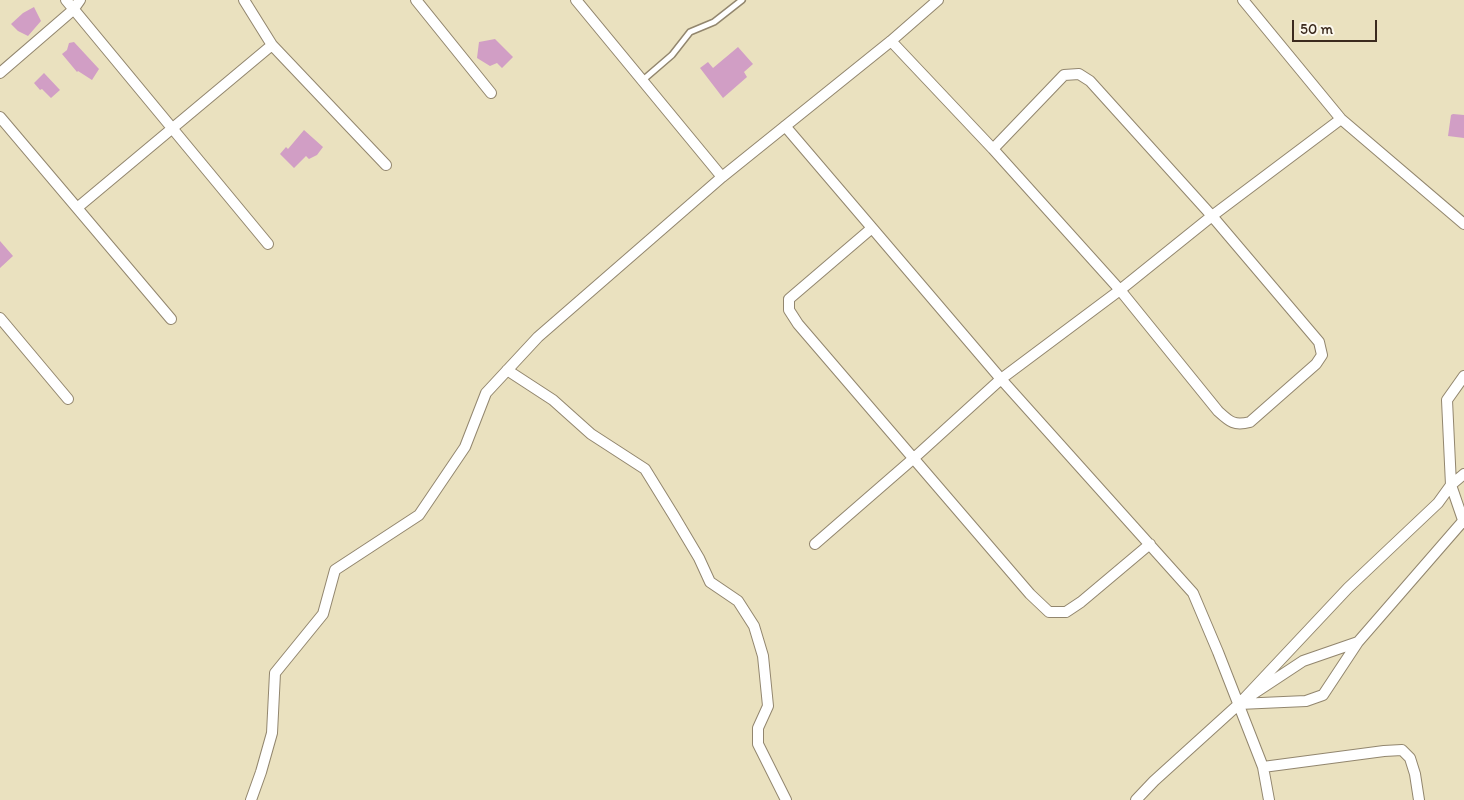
<!DOCTYPE html>
<html>
<head>
<meta charset="utf-8">
<style>
	body { margin:0 }
	#map { position:relative; width:1464px; height:800px; overflow:hidden; background:#eae1bf; font-family:Itim,sans-serif }
	canvas { display:block }
	.scale { position:absolute; left:1292px; top:20px; width:85px; height:22px; box-sizing:border-box; border:2px solid #3b2a1e; border-top:0; padding-left:6px; font-size:15px; line-height:18px; white-space:nowrap; color:#3b2a1e; -webkit-text-stroke:4px #fbf7ec; paint-order:stroke }
</style>
</head>
<body>
<div id="map">
<canvas width="1464" height="800"></canvas>
<div class="scale">50 m</div>
</div>
<script>
const g = document.querySelector('canvas').getContext('2d');
g.lineJoin = 'round';
function fill(path, color) { g.fillStyle = color; g.fill(path, 'evenodd'); }
function trace(path, color, width, dash) { g.strokeStyle = color; g.lineWidth = width; g.lineCap = dash ? 'butt' : 'round'; g.setLineDash(dash || []); g.stroke(path); }
const building = new Path2D(`
	M 34,7 L 41,21 L 28,36 L 18,31 L 11,24 L 23,13 Z
	M 495,39 L 513,57 L 502,68 L 497,63 L 490,66 L 477,58 L 479,42 Z
	M 74,42 L 99,69 L 92,80 L 78,71 L 77,72 L 62,54 L 67,50 L 69,43 Z
	M 738,47 L 753,64 L 744,72 L 747,77 L 723,98 L 700,68 L 708,62 L 713,68 Z
	M 44,73 L 60,90 L 51,98 L 42,89 L 40,90 L 34,83 Z
	M 1453,114 L 1464,115 L 1464,138 L 1448,136 L 1451,115 Z
	M 304,130 L 323,147 L 317,155 L 309,159 L 306,156 L 294,168 L 280,154 L 286,147 L 288,149 Z
	M 0,241 L 13,256 L 0,268 Z`);
const lane = new Path2D(`
	M 643,80 L 672,55 L 690,32 L 714,22 L 742,0`);
const street = new Path2D(`
	M 66,0 L 268,244
	M 244,0 L 272,45 L 386,165
	M 416,0 L 491,93
	M 576,0 L 722,177
	M 1243,0 L 1341,119 L 1464,224
	M 891,41 L 993,149 L 1120,290 L 1218,411 C 1230,422 1234,426 1250,422 L 1316,364 L 1322,355 L 1319,342 L 1212,216 L 1090,81 L 1079,74 L 1064,75 L 993,149
	M 0,73 L 73,10 L 80,0
	M 0,117 L 171,319
	M 785,126 L 1001,379 L 1193,593 L 1218,652 L 1263,767 L 1269,800
	M 77,208 L 272,45
	M 872,228 L 789,299 L 789,310 L 798,324 L 1030,594 L 1049,612 L 1066,612 L 1081,602 L 1150,544
	M 0,318 L 68,399
	M 507,370 L 553,400 L 591,434 L 645,469 L 674,516 L 699,558 L 710,582 L 738,601 L 754,626 L 763,656 L 768,706 L 758,728 L 758,744 L 786,800
	M 1464,376 L 1447,400 L 1451,485 L 1464,523
	M 815,544 L 914,458 L 1001,379 L 1120,290 L 1212,216 L 1341,119
	M 1253,694 L 1303,661 L 1358,642
	M 1241,702 L 1239,704 L 1306,701 L 1323,695 L 1358,642 L 1464,520
	M 1263,767 L 1384,751 L 1402,750 L 1410,758 L 1415,774 L 1419,800
	M 251,800 L 261,772 L 272,733 L 275,673 L 323,614 L 335,570 L 419,515 L 465,447 L 486,393 L 538,337 L 722,177 L 891,41 L 938,0
	M 1136,800 L 1154,781 L 1239,704 L 1348,588 L 1438,503 L 1451,485 L 1464,474`);
fill(building, '#d19ec5');
trace(lane, '#92866e', 8);
trace(street, '#92866e', 12);
trace(lane, '#fff', 5);
trace(street, '#fff', 10);
</script>
</body>
</html>
